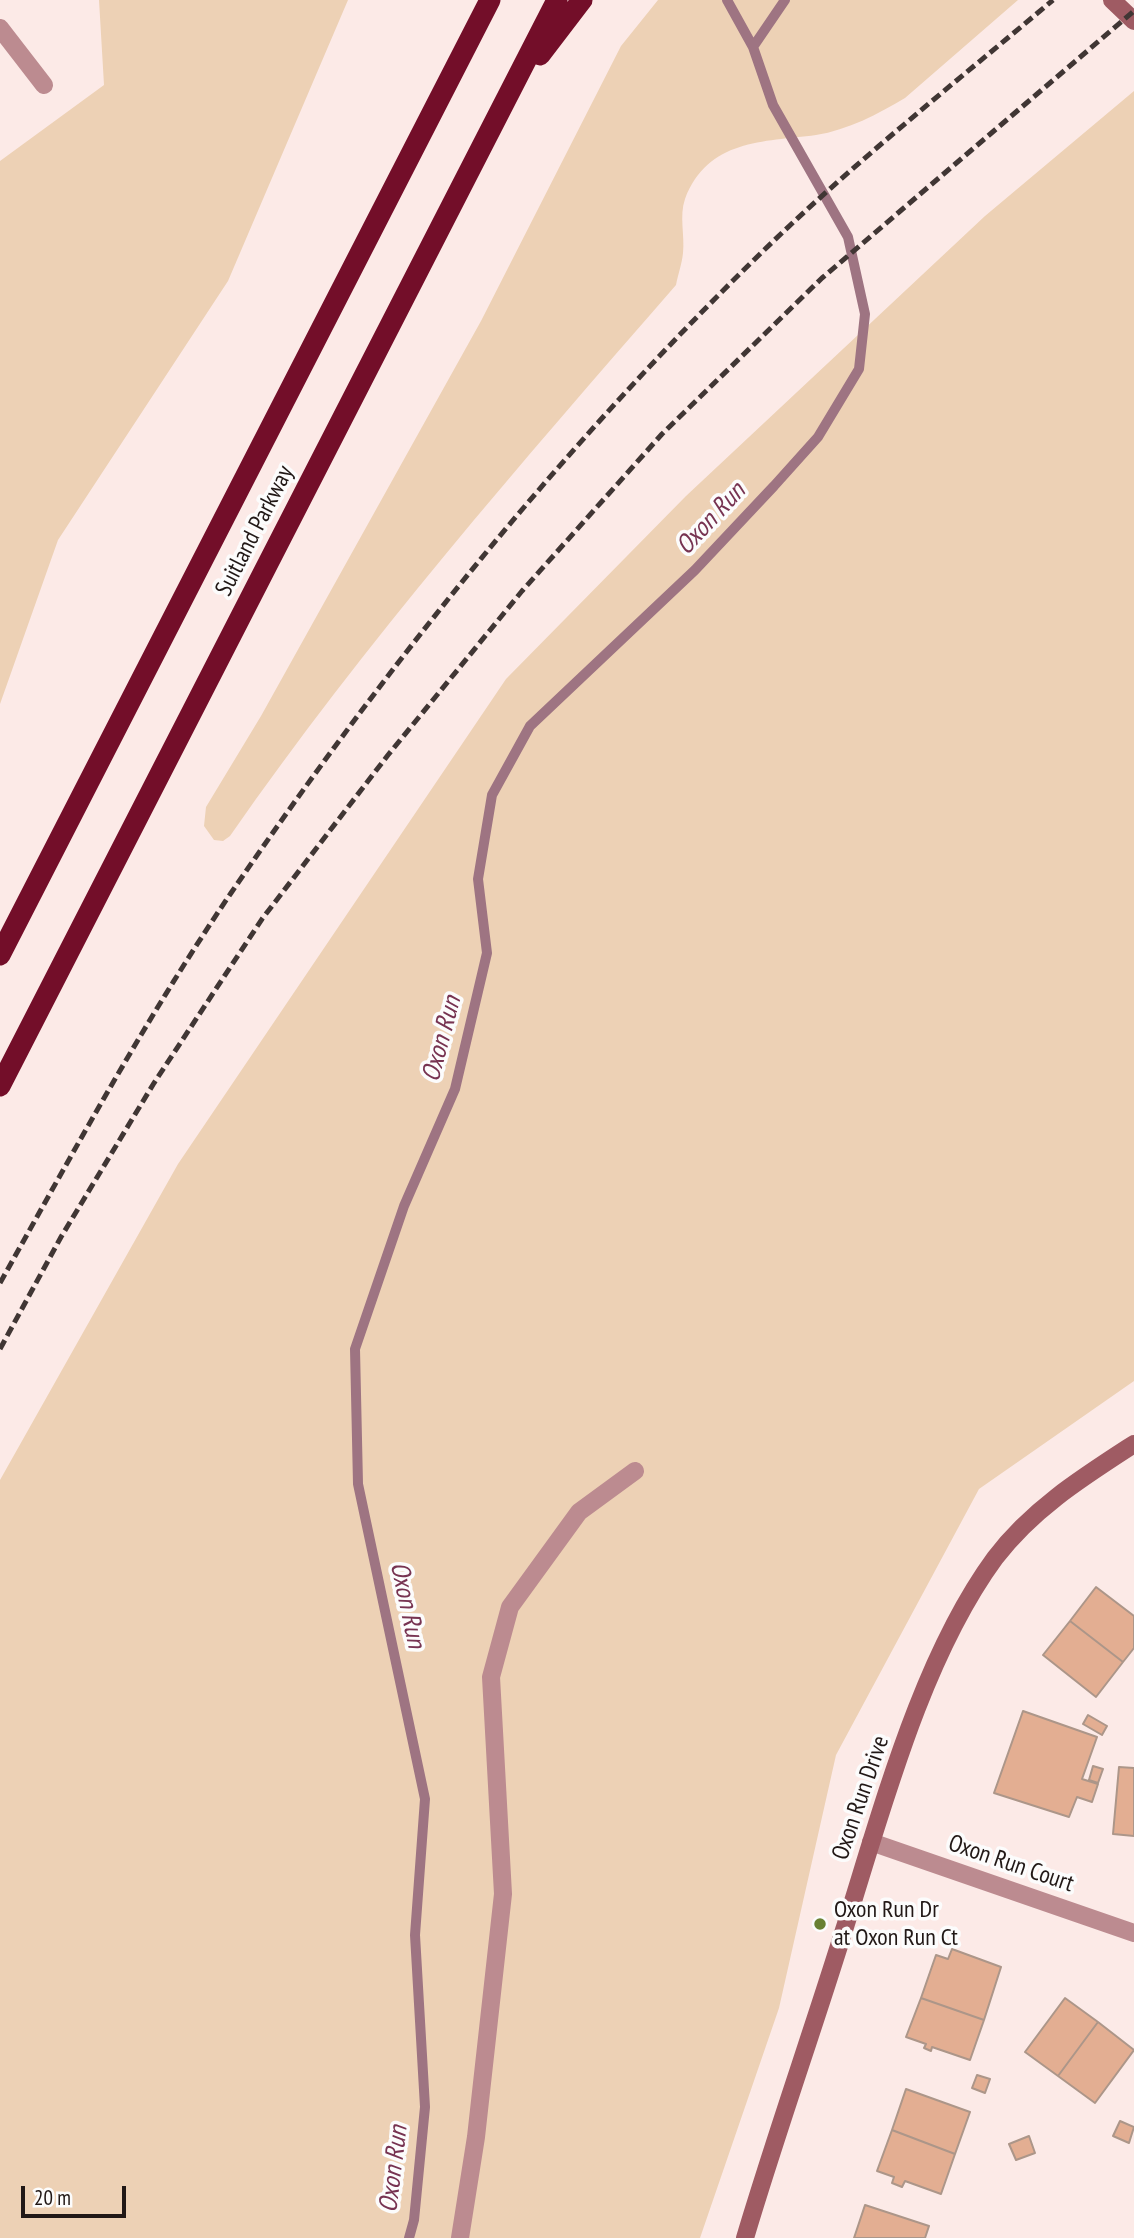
<!DOCTYPE html>
<html>
<head>
<meta charset="utf-8">
<style>
	body { margin:0 }
	#map { position:relative; width:1134px; height:2238px; overflow:hidden; background:#fceae7; font-family:"PT Sans Narrow",sans-serif }
	canvas { display:block }
	.scale { position:absolute; left:21px; top:2186px; width:105px; height:32px; box-sizing:border-box; border:4px solid #211816; border-top:0; padding-left:9px; font-size:21px; line-height:24px; white-space:nowrap; color:#211816; -webkit-text-stroke:5px #fcfcfc; paint-order:stroke }
</style>
</head>
<body>
<div id="map">
<canvas width="1134" height="2238"></canvas>
<div class="scale">20 m</div>
</div>
<script>
const g = document.querySelector('canvas').getContext('2d');
g.lineJoin = 'round';
function fill(path, color) { g.fillStyle = color; g.fill(path, 'evenodd'); }
function trace(path, color, width, dash) { g.strokeStyle = color; g.lineWidth = width; g.lineCap = dash ? 'butt' : 'round'; g.setLineDash(dash || []); g.stroke(path); }
function label(font, color, halo, rows, align = 'center') {
  g.font = font + ' "PT Sans Narrow",sans-serif'; g.lineWidth = 7; g.setLineDash([]); g.textBaseline = 'middle'; g.strokeStyle = halo; g.fillStyle = color; for (const [text, x, y, turn = 0] of rows) {
    g.save(); g.translate(x, y); g.rotate((+turn || 0) * Math.PI / 180); g.textAlign = isNaN(turn) ? turn : align; if (halo) g.strokeText(text, 0, 0); g.fillText(text, 0, 0); g.restore();
  }
}
const green = new Path2D(`
	M 99,0 L 348,0 L 228,281 L 58,540 L 0,704 L 0,161 L 104,85 Z
	M 658,0 L 1018,0 L 905,98 C 878,114 848,130 816,135 C 763,142 708,139 685,199 C 679,216 685,236 683,253 C 682,264 678,274 676,285 C 521,463 365,642 230,836 L 223,841 L 214,840 L 204,826 L 206,807 L 261,716 L 481,321 L 621,46 Z
	M 1134,91 L 1134,1381 L 979,1489 L 836,1755 L 779,2008 L 700,2238 L 0,2238 L 0,1480 L 178,1164 L 506,679 L 686,496 L 985,216 Z`);
const stream = new Path2D(`
	M 753,47 L 785,0
	M 409,2238 L 414,2220 L 425,2107 L 415,1935 L 425,1799 L 358,1484 L 355,1349 L 404,1206 L 455,1089 L 487,953 L 478,879 L 492,795 L 530,726 L 695,570 L 774,486 L 818,437 L 859,369 L 865,314 L 848,237 L 773,105 L 753,47 L 727,0`);
const building = new Path2D(`
	M 1096,1587 L 1134,1616 L 1134,1648 L 1123,1662 L 1070,1621 Z
	M 1070,1621 L 1123,1662 L 1096,1697 L 1043,1655 Z
	M 1023,1711 L 1097,1737 L 1082,1779 L 1098,1784 L 1092,1802 L 1077,1797 L 1069,1817 L 994,1793 Z
	M 1088,1715 L 1107,1726 L 1102,1735 L 1083,1724 Z
	M 1093,1766 L 1103,1769 L 1098,1783 L 1089,1780 Z
	M 1119,1767 L 1134,1768 L 1134,1836 L 1113,1834 Z
	M 952,1949 L 1001,1967 L 984,2020 L 921,1998 L 936,1955 L 948,1959 Z
	M 921,1998 L 984,2020 L 970,2060 L 932,2047 L 931,2051 L 924,2048 L 926,2044 L 906,2037 Z
	M 1065,1998 L 1098,2022 L 1058,2076 L 1025,2052 Z
	M 1098,2022 L 1134,2050 L 1095,2103 L 1058,2076 Z
	M 977,2075 L 990,2079 L 985,2093 L 972,2088 Z
	M 906,2089 L 970,2112 L 955,2154 L 892,2130 Z
	M 1120,2121 L 1134,2127 L 1129,2143 L 1113,2136 Z
	M 892,2130 L 955,2154 L 941,2194 L 905,2181 L 902,2187 L 892,2183 L 894,2177 L 877,2171 Z
	M 1029,2136 L 1035,2153 L 1016,2160 L 1009,2144 Z
	M 865,2205 L 929,2226 L 925,2238 L 854,2238 Z`);
const lane = new Path2D(`
	M 0,28 L 44,85
	M 460,2238 L 476,2137 L 503,1894 L 491,1677 L 510,1607 L 579,1512 L 635,1471`);
const street = new Path2D(`
	M 871,1842 L 1134,1933`);
const secondary = new Path2D(`
	M 1112,0 L 1134,21
	M 745,2238 C 776,2134 812,2033 844,1930 C 882,1810 921,1659 995,1558 C 1032,1509 1083,1477 1134,1444`);
const highway = new Path2D(`
	M 540,55 L 582,0
	M 0,955 L 490,0
	M 0,1086 L 557,0`);
const rail = new Path2D(`
	M 0,1283 C 74,1151 146,1018 231,893 C 393,656 577,428 785,230 C 870,150 963,76 1053,0
	M 0,1349 L 61,1237 L 154,1083 L 262,919 L 388,755 L 522,591 L 662,434 L 822,278 L 1134,11`);
const markers = [
	[820,1924,7,"#698032"]
];
const streetNames = [
	["Suitland Parkway",255,531,-63],
	["Oxon Run Drive",861,1798,-71],
	["Oxon Run Court",1011,1864,19]
];
const poiNames = [
	["Oxon Run Dr",834,1910],
	["at Oxon Run Ct",834,1938]
];
const waterNames = [
	["Oxon Run",711,519,-47],
	["Oxon Run",442,1039,-75],
	["Oxon Run",407,1605,78],
	["Oxon Run",394,2169,-83]
];
fill(green, '#edd1b5');
trace(stream, '#9e7482', 10);
fill(building, '#e3ae92');
trace(building, '#ac9689', 2);
trace(lane, '#bc8b90', 18);
trace(street, '#bc8b90', 18);
trace(secondary, '#9f5b63', 18);
trace(highway, '#730e29', 21);
trace(rail, '#403634', 5, [10, 5]);
for (const [x, y, r, color] of markers) { const dot = new Path2D(); dot.arc(x, y, r, 0, 2 * Math.PI); g.fillStyle = color; g.fill(dot); trace(dot, '#fcfcfc', 2.5); }
label('24px', '#211816', '#fcfcfc', streetNames);
label('24px', '#211816', '#fcfcfc', poiNames, 'left');
label('italic 26px', '#773351', '#fcfcfc', waterNames);
</script>
</body>
</html>
